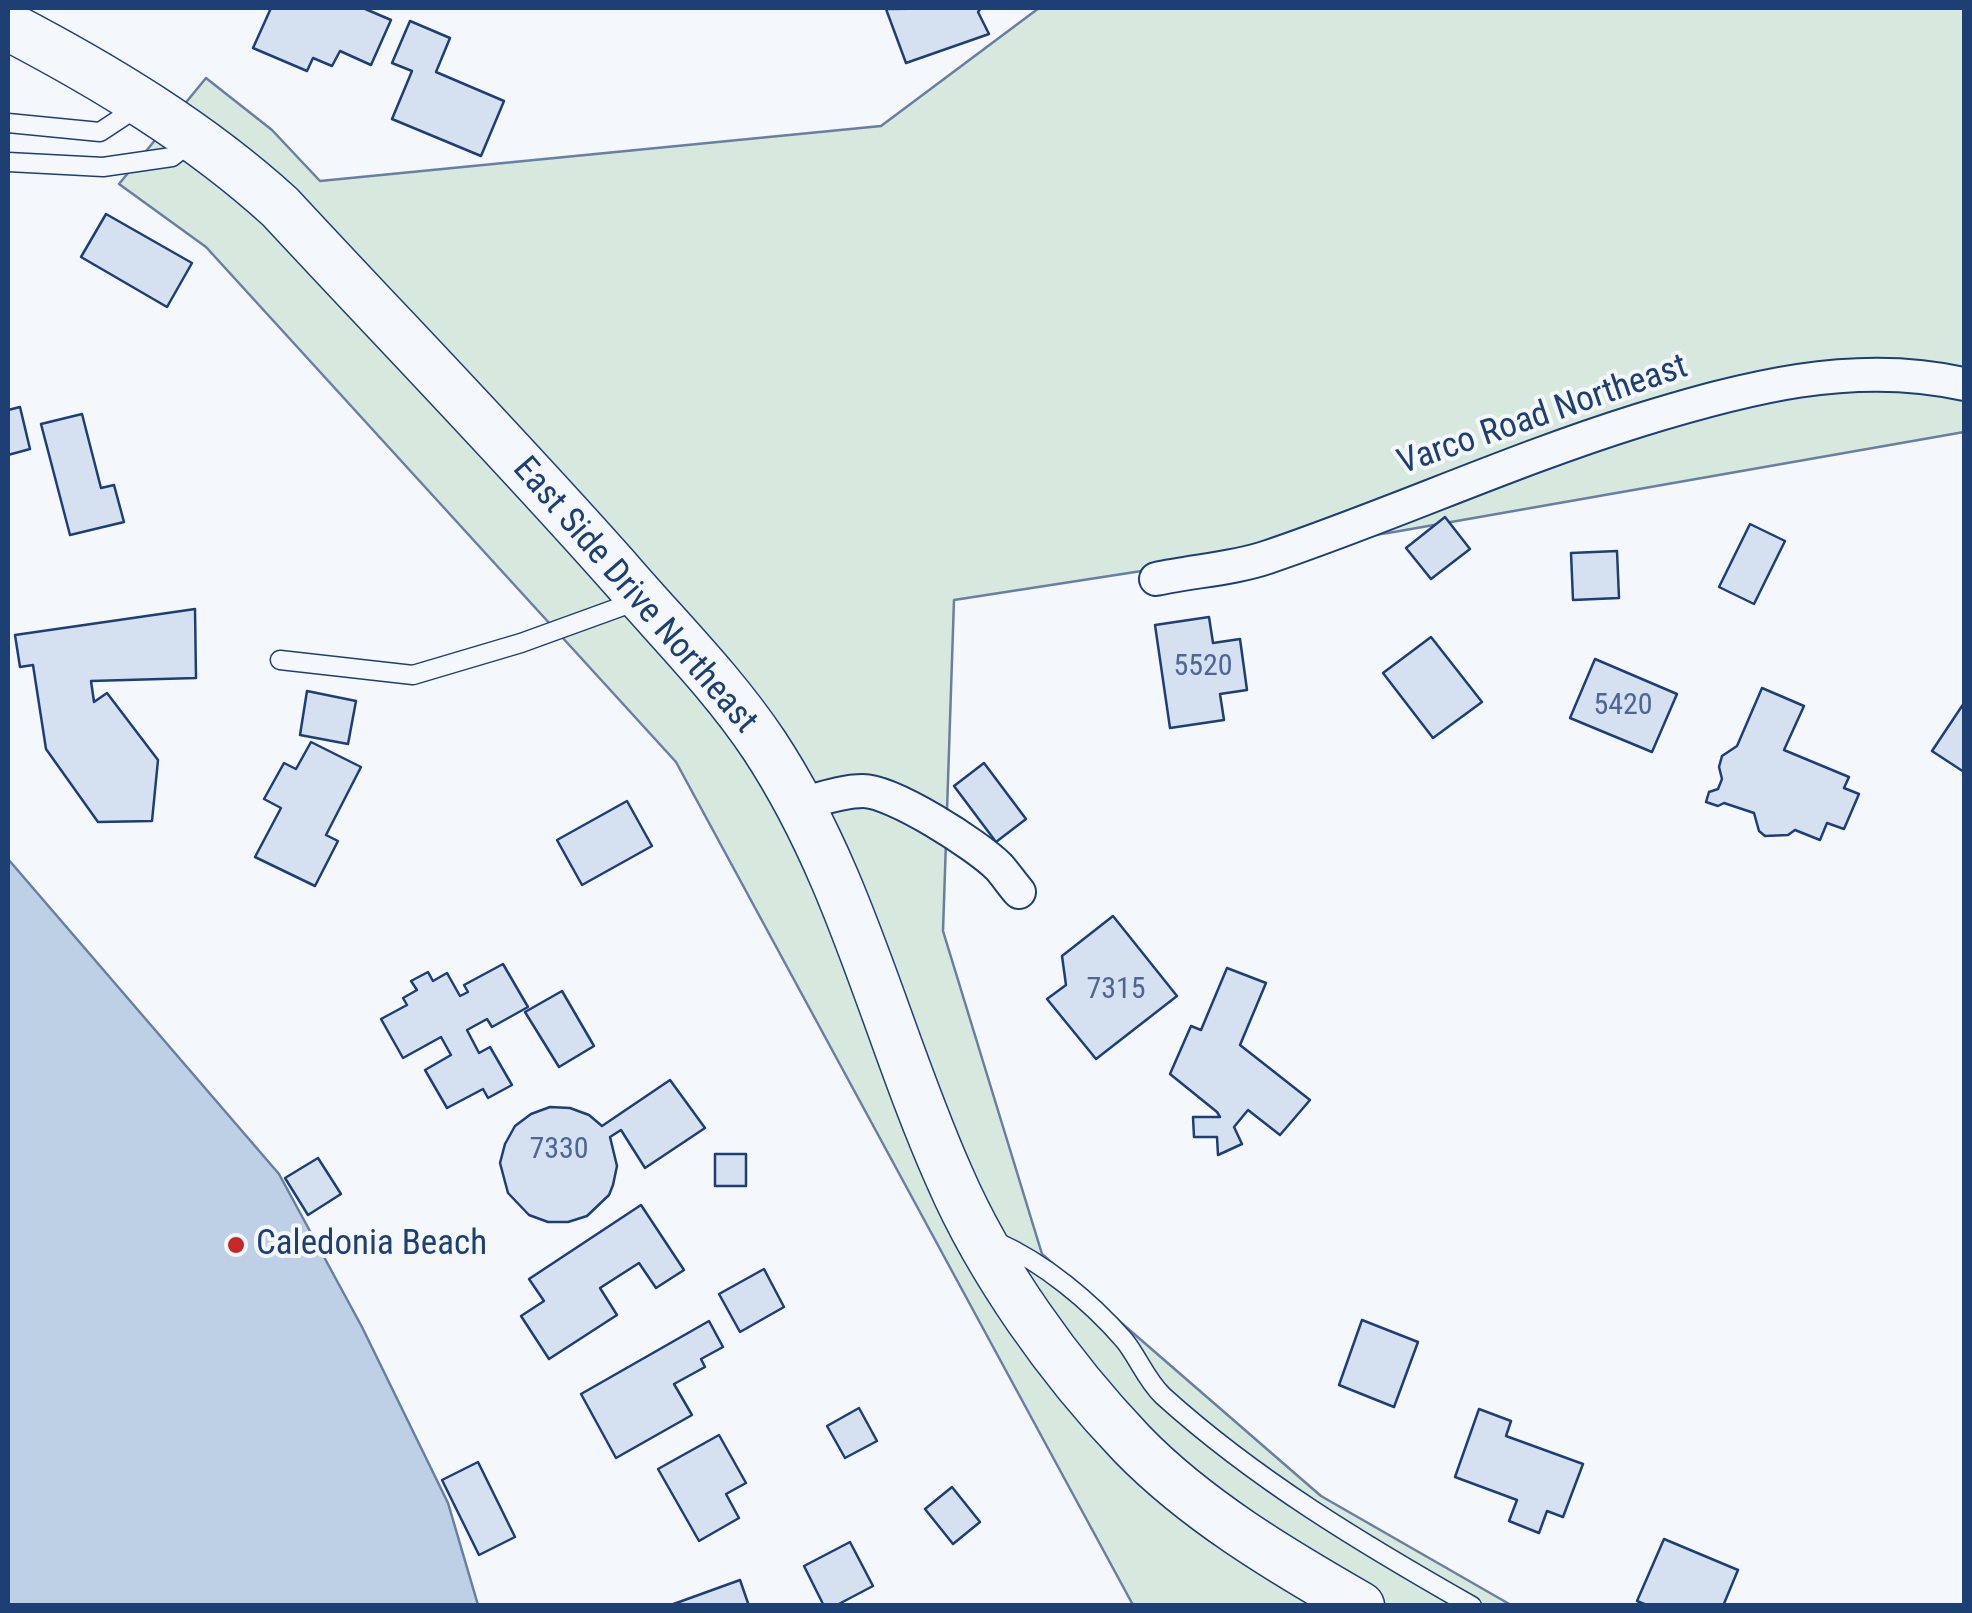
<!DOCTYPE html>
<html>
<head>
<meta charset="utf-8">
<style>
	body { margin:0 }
	#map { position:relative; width:1972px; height:1613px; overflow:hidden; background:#f4f7fb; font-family:"Roboto Condensed",sans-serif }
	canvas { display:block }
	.frame { position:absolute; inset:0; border:10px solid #1d3f73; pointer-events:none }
</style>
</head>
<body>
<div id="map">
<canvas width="1972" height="1613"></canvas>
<div class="frame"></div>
</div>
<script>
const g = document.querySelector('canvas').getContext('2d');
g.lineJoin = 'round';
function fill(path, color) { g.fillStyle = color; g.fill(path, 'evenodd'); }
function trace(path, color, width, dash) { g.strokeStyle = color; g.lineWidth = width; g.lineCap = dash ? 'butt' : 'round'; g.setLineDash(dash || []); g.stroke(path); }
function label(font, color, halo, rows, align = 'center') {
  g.font = font + ' "Roboto Condensed",sans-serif'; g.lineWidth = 8; g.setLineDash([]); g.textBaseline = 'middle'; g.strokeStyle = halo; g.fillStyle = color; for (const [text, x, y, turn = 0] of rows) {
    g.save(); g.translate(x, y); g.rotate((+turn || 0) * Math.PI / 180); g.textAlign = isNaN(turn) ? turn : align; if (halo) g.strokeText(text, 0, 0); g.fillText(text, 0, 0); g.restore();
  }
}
const green = new Path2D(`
	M 1039,8 L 1964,8 L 1964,432 L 1394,532 L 954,600 L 943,931 L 1042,1254 L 1321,1496 L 1511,1605 L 1133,1605 L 676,762 L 206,247 L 119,184 L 206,78 L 272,130 L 320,181 L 881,126 Z`);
const water = new Path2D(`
	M 8,859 L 279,1174 L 362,1327 L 448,1503 L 478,1605 L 8,1605 Z`);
const building = new Path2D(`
	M 271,8 L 363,8 L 391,20 L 371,65 L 340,51 L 332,66 L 313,58 L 307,71 L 253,48 Z
	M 981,8 L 978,12 L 989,34 L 906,63 L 886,9 Z
	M 410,21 L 450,38 L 436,72 L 504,101 L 481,156 L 392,119 L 412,71 L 392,63 Z
	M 106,214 L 192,263 L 167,307 L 81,257 Z
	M 20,407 L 30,449 L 8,455 L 8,410 Z
	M 82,414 L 101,488 L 114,485 L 124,522 L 70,535 L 41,424 Z
	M 1445,517 L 1470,549 L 1431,579 L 1406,548 Z
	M 1750,524 L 1785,541 L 1754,604 L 1719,587 Z
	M 1617,551 L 1619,598 L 1573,600 L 1571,553 Z
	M 195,609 L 196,678 L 91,681 L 94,702 L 107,693 L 158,760 L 152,821 L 98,822 L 46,749 L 33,665 L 20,667 L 15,635 Z
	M 1209,617 L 1213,643 L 1240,639 L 1247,690 L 1220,694 L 1224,720 L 1170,728 L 1155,625 Z
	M 1431,637 L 1482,702 L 1433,738 L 1383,673 Z
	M 1595,659 L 1677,694 L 1652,752 L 1570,718 Z
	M 1762,688 L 1804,706 L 1784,750 L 1849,777 L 1844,788 L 1859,794 L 1844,829 L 1827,823 L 1820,840 L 1795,830 L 1788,835 L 1765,836 L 1759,831 L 1754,813 L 1724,803 L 1718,806 L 1706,802 L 1709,792 L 1718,789 L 1722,779 L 1719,767 L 1722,756 L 1737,746 Z
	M 307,691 L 356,701 L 348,744 L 300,735 Z
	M 1964,703 L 1964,772 L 1932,751 Z
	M 311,742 L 361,767 L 326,835 L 338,841 L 315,886 L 255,857 L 281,808 L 264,799 L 284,763 L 296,769 Z
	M 984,763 L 1026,819 L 996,842 L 954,786 Z
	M 627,801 L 652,846 L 582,885 L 557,840 Z
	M 1113,916 L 1177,996 L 1096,1059 L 1047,999 L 1066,985 L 1062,956 Z
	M 503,964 L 528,1007 L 492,1027 L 487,1019 L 467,1030 L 479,1053 L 490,1047 L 512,1085 L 488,1098 L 483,1089 L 447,1108 L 425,1070 L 451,1055 L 441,1037 L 403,1058 L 381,1019 L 407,1005 L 403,998 L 417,990 L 411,981 L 428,972 L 433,981 L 447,973 L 460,996 L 468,992 L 464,985 Z
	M 1227,968 L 1266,983 L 1240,1045 L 1310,1100 L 1280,1135 L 1248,1110 L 1234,1127 L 1242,1144 L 1218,1155 L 1217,1137 L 1194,1137 L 1193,1117 L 1220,1117 L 1217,1112 L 1170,1074 L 1191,1026 L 1201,1030 Z
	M 562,991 L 594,1046 L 559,1067 L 525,1012 Z
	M 670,1080 L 705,1128 L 645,1168 L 621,1130 L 610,1137 L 617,1166 L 613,1185 L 609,1195 L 587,1216 L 568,1222 L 548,1222 L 529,1215 L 508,1193 L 500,1163 L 505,1144 L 515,1126 L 531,1114 L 550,1107 L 570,1108 L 589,1115 L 602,1126 Z
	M 715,1154 L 746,1154 L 746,1186 L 715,1186 Z
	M 318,1158 L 341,1194 L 308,1215 L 285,1178 Z
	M 641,1205 L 684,1270 L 656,1288 L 639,1263 L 600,1288 L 617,1315 L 549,1359 L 521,1316 L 544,1301 L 529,1279 Z
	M 764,1269 L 784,1307 L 740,1332 L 719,1294 Z
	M 1362,1320 L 1418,1342 L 1394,1407 L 1339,1385 Z
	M 709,1321 L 723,1347 L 701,1359 L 705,1367 L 674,1384 L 692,1415 L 616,1458 L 581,1394 Z
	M 859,1408 L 877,1441 L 845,1458 L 827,1426 Z
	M 1479,1409 L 1511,1421 L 1506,1436 L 1583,1464 L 1563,1517 L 1547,1511 L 1539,1533 L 1509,1521 L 1517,1500 L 1455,1477 Z
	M 719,1435 L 746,1483 L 726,1494 L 739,1518 L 699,1541 L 658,1469 Z
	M 478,1462 L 515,1537 L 479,1555 L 442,1480 Z
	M 952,1487 L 980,1522 L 953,1544 L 925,1509 Z
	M 1664,1539 L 1738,1570 L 1723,1606 L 1649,1606 L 1637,1601 Z
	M 850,1542 L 873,1586 L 835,1606 L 824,1606 L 804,1566 Z
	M 740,1580 L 749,1606 L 668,1606 Z`);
const lane = new Path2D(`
	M 8,123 L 100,132 L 141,105
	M 8,162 L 103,167 L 172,157 L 195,139
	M 280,660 L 413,675 L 521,643 L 637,601
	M 997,1242 C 1044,1263 1090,1301 1124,1340 C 1138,1357 1146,1380 1163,1396 C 1256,1480 1363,1544 1472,1606`);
const street = new Path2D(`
	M 1156,579 C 1192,571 1233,569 1268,557 C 1392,515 1512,460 1637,421 C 1744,388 1853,359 1964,384
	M 801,804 C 820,799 842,791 863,791 C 893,791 977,845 999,867 C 1006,875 1012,884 1019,892`);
const secondary = new Path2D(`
	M 8,26 C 104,76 200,134 280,207 C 395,331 513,452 625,579 C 672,633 724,685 764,745 C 852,878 885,1032 949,1176 C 990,1271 1060,1369 1132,1444 C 1196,1510 1280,1560 1360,1606`);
const markers = [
	[236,1245,10,"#c62828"]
];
const numberNames = [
	["5520",1203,667],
	["5420",1623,706],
	["7315",1116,990],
	["7330",559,1150]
];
const streetNames = [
	["Varco Road Northeast",1543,416,-19],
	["East Side Drive Northeast",634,596,49]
];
const poiNames = [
	["Caledonia Beach",256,1245]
];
fill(green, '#d7e8df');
trace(green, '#687fa3', 2.5);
fill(water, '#bed0e5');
trace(water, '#687fa3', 2.5);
fill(building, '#d5e0f0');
trace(building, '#1d3f73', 2.5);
trace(lane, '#1d3f73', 21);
trace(street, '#1d3f73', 36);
trace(secondary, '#1d3f73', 51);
trace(lane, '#f4f7fb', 18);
trace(street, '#f4f7fb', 32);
trace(secondary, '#f4f7fb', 48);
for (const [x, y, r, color] of markers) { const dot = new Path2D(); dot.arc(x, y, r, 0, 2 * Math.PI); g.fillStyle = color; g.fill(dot); trace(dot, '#f4f7fb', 4); }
label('30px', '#4b6792', null, numberNames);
label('35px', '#1d3f73', '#f4f7fb', streetNames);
label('35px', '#1d3f73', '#f4f7fb', poiNames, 'left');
</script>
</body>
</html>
